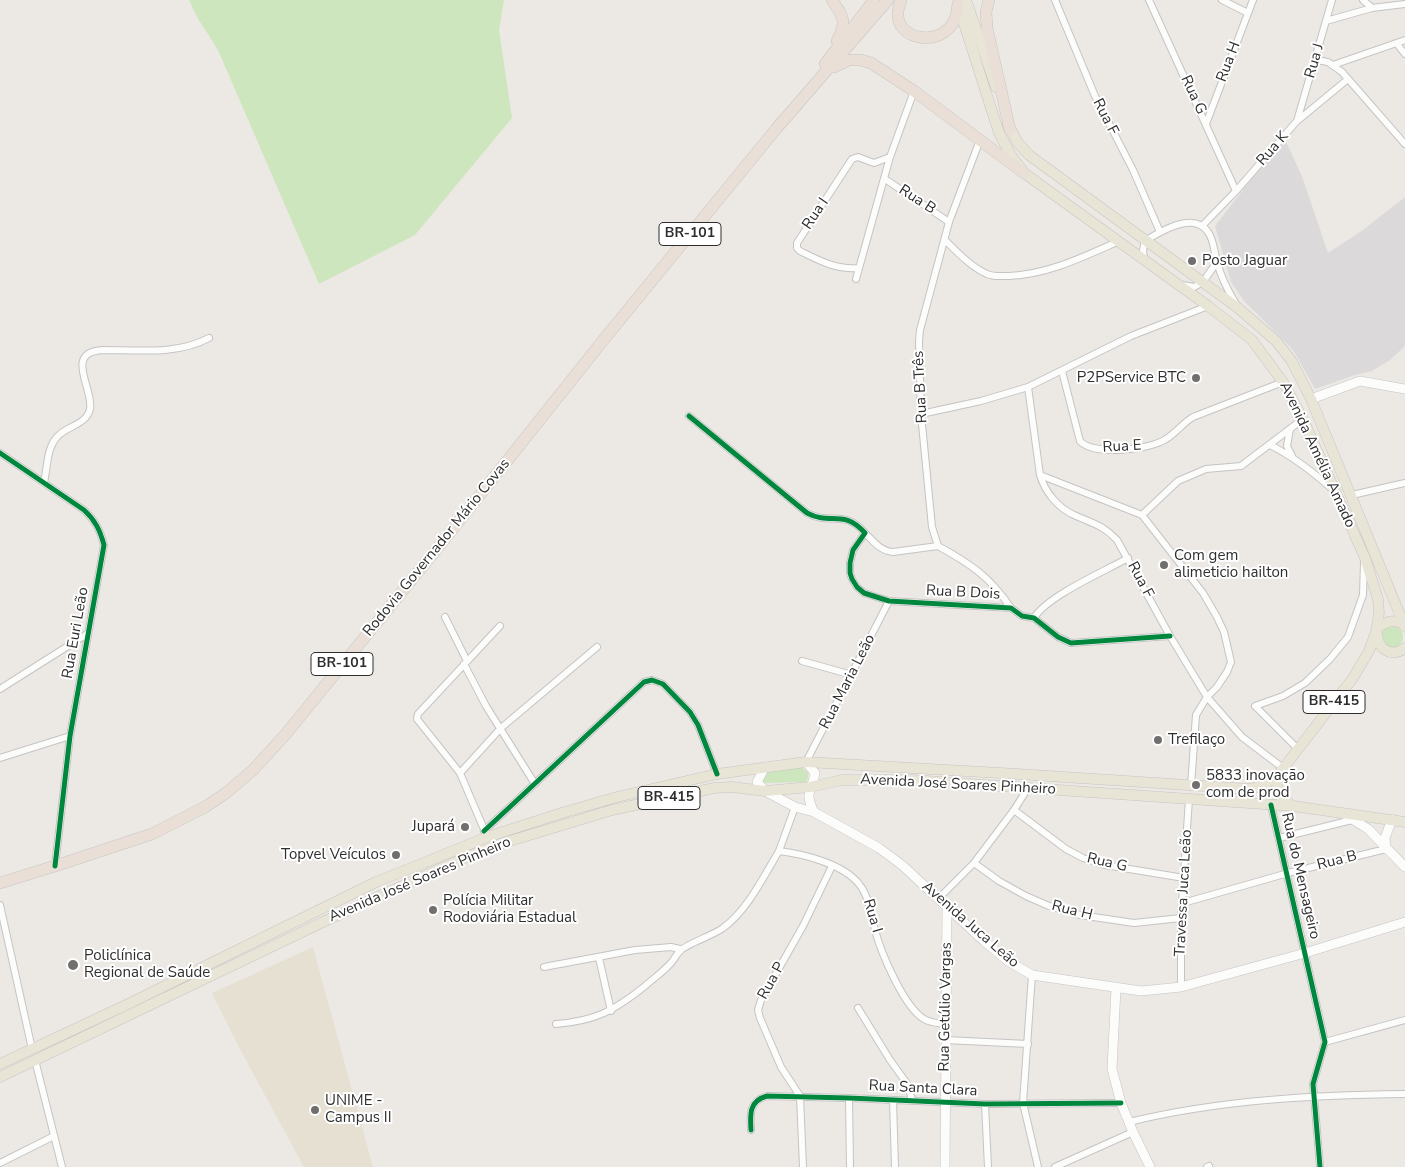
<!DOCTYPE html>
<html>
<head>
<meta charset="utf-8">
<style>
	body { margin:0 }
	canvas { display:block; background:#ece8e4 }
</style>
</head>
<body>
<canvas width="1405" height="1167"></canvas>
<script>
const g = document.querySelector('canvas').getContext('2d');
g.lineJoin = 'round';
function fill(path, color) { g.fillStyle = color; g.fill(path, 'evenodd'); }
function trace(path, color, width, dash) { g.strokeStyle = color; g.lineWidth = width; g.lineCap = dash ? 'butt' : 'round'; g.setLineDash(dash || []); g.stroke(path); }
function label(font, color, halo, rows, align = 'center') {
  g.font = font + ' "Nunito Sans",sans-serif'; g.lineWidth = 4; g.setLineDash([]); g.textBaseline = 'middle'; g.strokeStyle = halo; g.fillStyle = color; for (const [text, x, y, turn = 0] of rows) {
    g.save(); g.translate(x, y); g.rotate((+turn || 0) * Math.PI / 180); g.textAlign = isNaN(turn) ? turn : align; if (halo) g.strokeText(text, 0, 0); g.fillText(text, 0, 0); g.restore();
  }
}
const industrial = new Path2D(`
	M 1284,137 L 1303,179 L 1328,253 L 1363,230 L 1405,197 L 1405,346 L 1390,360 L 1372,371 L 1355,375 L 1315,389 L 1293,350 L 1244,301 L 1231,282 L 1215,226 Z`);
const education = new Path2D(`
	M 313,947 L 373,1167 L 304,1167 L 242,1053 L 212,993 Z`);
const green = new Path2D(`
	M 189,0 L 504,0 L 499,30 L 512,118 L 415,235 L 319,284 L 218,50 L 197,17 Z
	M1381 637a11 11 0 1 1 22 0a11 11 0 1 1-22 0Z
	M 802,767 L 808,773 L 808,778 L 806,782 L 763,783 L 762,780 L 765,772 Z`);
const street = new Path2D(`
	M 1055,0 L 1095,96 L 1133,170 L 1160,232
	M 1149,0 L 1236,191
	M 1222,0 L 1248,13
	M 1363,0 L 1372,8
	M 1326,21 L 1372,8 L 1405,4
	M 1397,44 L 1405,54
	M 1316,60 L 1328,62 L 1342,72 L 1405,144
	M 1333,65 L 1405,40
	M 1297,121 L 1332,0
	M 1206,124 L 1253,0
	M 980,140 L 949,222 L 920,330 L 919,341 L 921,414 L 932,527 L 938,546 C 971,564 990,577 1011,608
	M 885,179 L 949,222
	M 1202,226 L 1236,191 L 1296,122 L 1348,79
	M 945,240 C 957,252 971,267 987,274 C 993,277 1002,276 1009,276 C 1049,274 1083,257 1119,241
	M 1144,259 L 1143,250 L 1145,241 C 1161,231 1194,211 1208,232 C 1214,240 1214,252 1217,262 C 1221,277 1228,291 1236,304
	M 859,268 C 837,270 820,261 800,251 L 797,248 L 797,243 L 852,159 L 858,157 L 874,163 L 890,157
	M 856,279 L 890,157 L 914,91
	M 1182,285 L 1194,287 L 1203,282 L 1217,262
	M 1062,371 L 1080,441 C 1093,456 1150,450 1166,439 C 1176,433 1183,423 1193,417 L 1283,382
	M 1028,387 L 1040,475 C 1045,492 1058,508 1074,515 C 1092,523 1103,525 1117,540 L 1170,636 L 1207,697 L 1242,737 L 1283,768
	M 921,414 L 981,401 L 1028,387 L 1131,336 L 1208,306
	M 689,416 L 807,513 C 831,526 843,508 865,533 L 853,550 L 850,563 L 850,573 L 852,579 L 857,587 L 864,593 L 889,601 L 1011,608 L 1022,616 L 1034,618 L 1058,637 L 1071,643 L 1170,636
	M 1290,429 L 1287,446 L 1292,456
	M 1270,445 C 1294,457 1312,471 1332,489
	M 0,453 L 84,510 C 95,520 100,530 104,545 L 70,736 L 55,866
	M 1040,475 L 1142,515 L 1203,593 L 1217,617 L 1224,632 L 1231,662 L 1227,672 L 1217,687 L 1207,697 L 1196,715 L 1191,786
	M 44,482 C 48,466 46,447 59,435 C 68,426 87,424 90,409 C 94,389 63,352 103,350 C 138,350 177,355 209,338
	M 1352,495 L 1405,483
	M 1142,515 L 1178,481 L 1206,469 L 1241,466 L 1303,419
	M 865,533 C 873,541 880,551 893,552 L 938,546
	M 445,617 L 467,661
	M 1034,618 C 1047,596 1105,571 1128,558
	M 802,661 L 852,675
	M 464,664 L 486,706 L 535,784
	M 0,689 L 87,634
	M 1298,749 L 1255,706 L 1283,696 L 1305,683 L 1330,659 L 1348,637 L 1363,595 L 1364,562
	M 0,758 L 70,736
	M 806,762 L 889,601
	M 460,773 L 501,728 L 597,647
	M 1271,805 L 1325,1042 L 1313,1084 L 1320,1167
	M 795,807 L 779,851 C 804,854 843,864 859,884 C 869,896 871,915 875,930 C 881,953 904,1007 924,1019 C 930,1023 938,1023 946,1024
	M 1014,810 L 1066,849 L 1083,858 L 1105,865 L 1184,878
	M 484,831 L 644,682 L 652,680 L 663,684 L 690,712 L 698,725 L 717,774
	M 486,834 L 460,773 L 421,724 L 417,719 L 418,714 L 500,626
	M 1279,838 L 1352,820
	M 974,863 L 999,881 L 1026,896 L 1049,906 L 1080,915 L 1134,923 L 1181,918
	M 939,898 L 974,863 L 1014,810 L 1028,788
	M 1183,903 L 1288,873 L 1386,849
	M 0,905 L 32,1049
	M 599,958 L 611,1011
	M 544,967 L 635,950 L 671,947 L 680,949
	M 1032,975 L 1023,1103 L 1038,1167
	M 1181,987 L 1181,918 L 1189,799
	M 858,1008 L 890,1060 L 908,1085 L 912,1100
	M 556,1024 C 596,1021 615,1010 645,986 C 654,978 663,972 671,963 C 675,959 676,954 680,951 C 684,945 714,935 723,928 C 747,911 764,876 779,851
	M 945,1040 L 1028,1044
	M 1325,1042 L 1405,1020
	M 35,1060 L 62,1167
	M 849,1098 L 850,1167
	M 893,1100 L 895,1167
	M 985,1104 L 988,1167
	M 1129,1122 C 1219,1100 1313,1095 1405,1094
	M 751,1130 C 750,1114 749,1101 767,1096 L 849,1098 L 985,1104 L 1121,1103
	M 0,1163 L 54,1136
	M 803,1167 L 800,1096 L 781,1067 L 760,1018 L 758,1010 L 761,1000 L 803,926 L 832,866
	M 1055,1167 L 1133,1132
	M 1207,1167 L 1209,1166`);
const secondary = new Path2D(`
	M 1311,399 L 1360,381 L 1405,389
	M 806,762 L 815,773 C 813,791 803,790 814,812
	M 765,767 L 757,782 L 765,791 L 795,807 L 814,812 L 879,848 L 902,865 L 985,942 L 1008,961 L 1032,975 L 1141,991 L 1181,987 L 1305,953 L 1405,922
	M 1344,814 L 1368,829 L 1405,867
	M 1386,849 L 1385,838 L 1392,819
	M 1116,988 L 1112,1069 L 1121,1103 L 1133,1132 L 1150,1167
	M 945,1167 L 947,907`);
const primary = new Path2D(`
	M 966,0 L 996,87
	M 1008,124 L 1018,143 L 1029,155 L 1238,308 L 1276,341 L 1291,360 L 1311,399 L 1405,627
	M 1377,628 C 1387,621 1393,619 1404,624
	M 1377,633 C 1377,648 1391,659 1405,648
	M 1278,775 C 1275,791 1279,798 1293,806
	M 0,1064 L 126,1005 L 376,882 L 426,862 L 487,837 L 565,812 L 617,797 L 717,774 L 806,762 L 1018,774 L 1249,789 L 1264,785 L 1278,775 L 1353,678 L 1369,651 L 1376,632 L 1379,613 L 1378,599 L 1365,558 L 1303,419 L 1283,382 L 1252,340 L 1208,306 L 1024,173 L 1011,155 L 999,133 L 958,5
	M 0,1077 L 323,922 L 430,873 L 490,847 L 612,810 L 714,788 L 732,787 L 765,791 L 810,787 L 842,780 L 912,780 L 1293,806 L 1405,822`);
const highway = new Path2D(`
	M 832,0 C 844,17 847,22 837,41
	M 901,0 C 900,4 898,8 898,12 C 895,40 942,49 955,19 C 957,14 957,9 958,4
	M 989,0 L 986,12 L 987,28 L 1010,130
	M 825,64 L 874,0
	M 834,67 L 849,60 L 861,60 L 871,63 L 914,91 L 1024,173
	M 0,883 L 55,866 L 152,834 L 205,807 L 226,793 L 253,770 L 285,735 L 440,545 L 605,338 L 776,129 L 888,0`);
const cycleway = new Path2D(`
	M 689,416 L 807,513 C 831,526 843,508 865,533 L 853,550 L 850,563 L 850,573 L 852,579 L 857,587 L 864,593 L 889,601 L 1011,608 L 1022,616 L 1034,618 L 1058,637 L 1071,643 L 1170,636
	M 0,453 L 84,510 C 95,520 100,530 104,545 L 70,736 L 55,866
	M 1271,805 L 1325,1042 L 1313,1084 L 1320,1167
	M 484,831 L 644,682 L 652,680 L 663,684 L 690,712 L 698,725 L 717,774
	M 751,1130 C 750,1114 749,1101 767,1096 L 849,1098 L 985,1104 L 1121,1103`);
const markers = [
	[1192,261,5,"#706f6e"],
	[1196,378,5,"#706f6e"],
	[1164,565,5,"#706f6e"],
	[1158,740,5,"#706f6e"],
	[1196,785,5,"#706f6e"],
	[465,827,5,"#706f6e"],
	[396,855,5,"#706f6e"],
	[433,910,5,"#706f6e"],
	[73,965,6,"#706f6e"],
	[315,1110,5,"#706f6e"]
];
const shields = [
	[690,234,62],
	[342,664,62],
	[1334,702,62],
	[669,798,62]
];
const shieldNames = [
	["BR-101",690,234],
	["BR-101",342,664],
	["BR-415",1334,702],
	["BR-415",669,798]
];
const streetNames = [
	["Rua J",1315,61,-74],
	["Rua H",1229,62,-69],
	["Rua G",1193,95,65],
	["Rua F",1105,117,63],
	["Rua K",1273,149,-49],
	["Rua B",917,200,33],
	["Rua I",816,214,-56],
	["Rua B Três",921,387,-93],
	["Rua E",1122,447,-3],
	["Avenida Amélia Amado",1317,455,65],
	["Rodovia Governador Mário Covas",437,548,-51],
	["Rua F",1140,580,62],
	["Rua B Dois",963,593,3],
	["Rua Euri Leão",76,633,-80],
	["Rua Maria Leão",848,682,-63],
	["Avenida José Soares Pinheiro",958,785,3],
	["Rua B",1337,861,-14],
	["Rua G",1107,863,13],
	["Rua do Mensageiro",1300,876,77],
	["Avenida José Soares Pinheiro",420,880,-23],
	["Travessa Juca Leão",1184,893,-87],
	["Rua H",1072,911,14],
	["Rua I",872,916,74],
	["Avenida Juca Leão",970,925,41],
	["Rua P",772,981,-61],
	["Rua Getúlio Vargas",946,1007,-89],
	["Rua Santa Clara",923,1089,3]
];
const poiNames = [
	["Posto Jaguar",1202,261],
	["P2PService BTC",1186,378,"right"],
	["Com gem",1174,556],
	["alimeticio hailton",1174,573],
	["Trefilaço",1168,740],
	["5833 inovação",1206,776],
	["com de prod",1206,793],
	["Jupará",455,827,"right"],
	["Topvel Veículos",386,855,"right"],
	["Polícia Militar",443,901],
	["Rodoviária Estadual",443,918],
	["Policlínica",84,956],
	["Regional de Saúde",84,973],
	["UNIME -",325,1101],
	["Campus II",325,1118]
];
fill(industrial, '#dcd9db');
fill(education, '#e6e0d3');
fill(green, '#cee6be');
trace(street, '#c5c4c5', 8);
trace(secondary, '#c5c4c5', 10);
trace(primary, '#c6c5c4', 11);
trace(highway, '#c6c5c4', 12);
trace(street, '#fcfcfb', 6);
trace(secondary, '#fcfcfb', 9);
trace(primary, '#e8e4d6', 10);
trace(highway, '#eadfd6', 11);
trace(cycleway, '#00873e', 5);
for (const [x, y, r, color] of markers) { const dot = new Path2D(); dot.arc(x, y, r, 0, 2 * Math.PI); g.fillStyle = color; g.fill(dot); trace(dot, '#fff', 2); }
for (const [x, y, w] of shields) { const box = new Path2D(); box.roundRect(x - w / 2, y - 11.5, w, 23, 4); g.fillStyle = '#fff'; g.fill(box); trace(box, '#2e2e2e', 1); }
label('bold 14px', '#2e2e2e', null, shieldNames);
label('15px', '#2e2e2e', '#fff', streetNames);
label('15px', '#2e2e2e', '#fff', poiNames, 'left');
</script>
</body>
</html>
